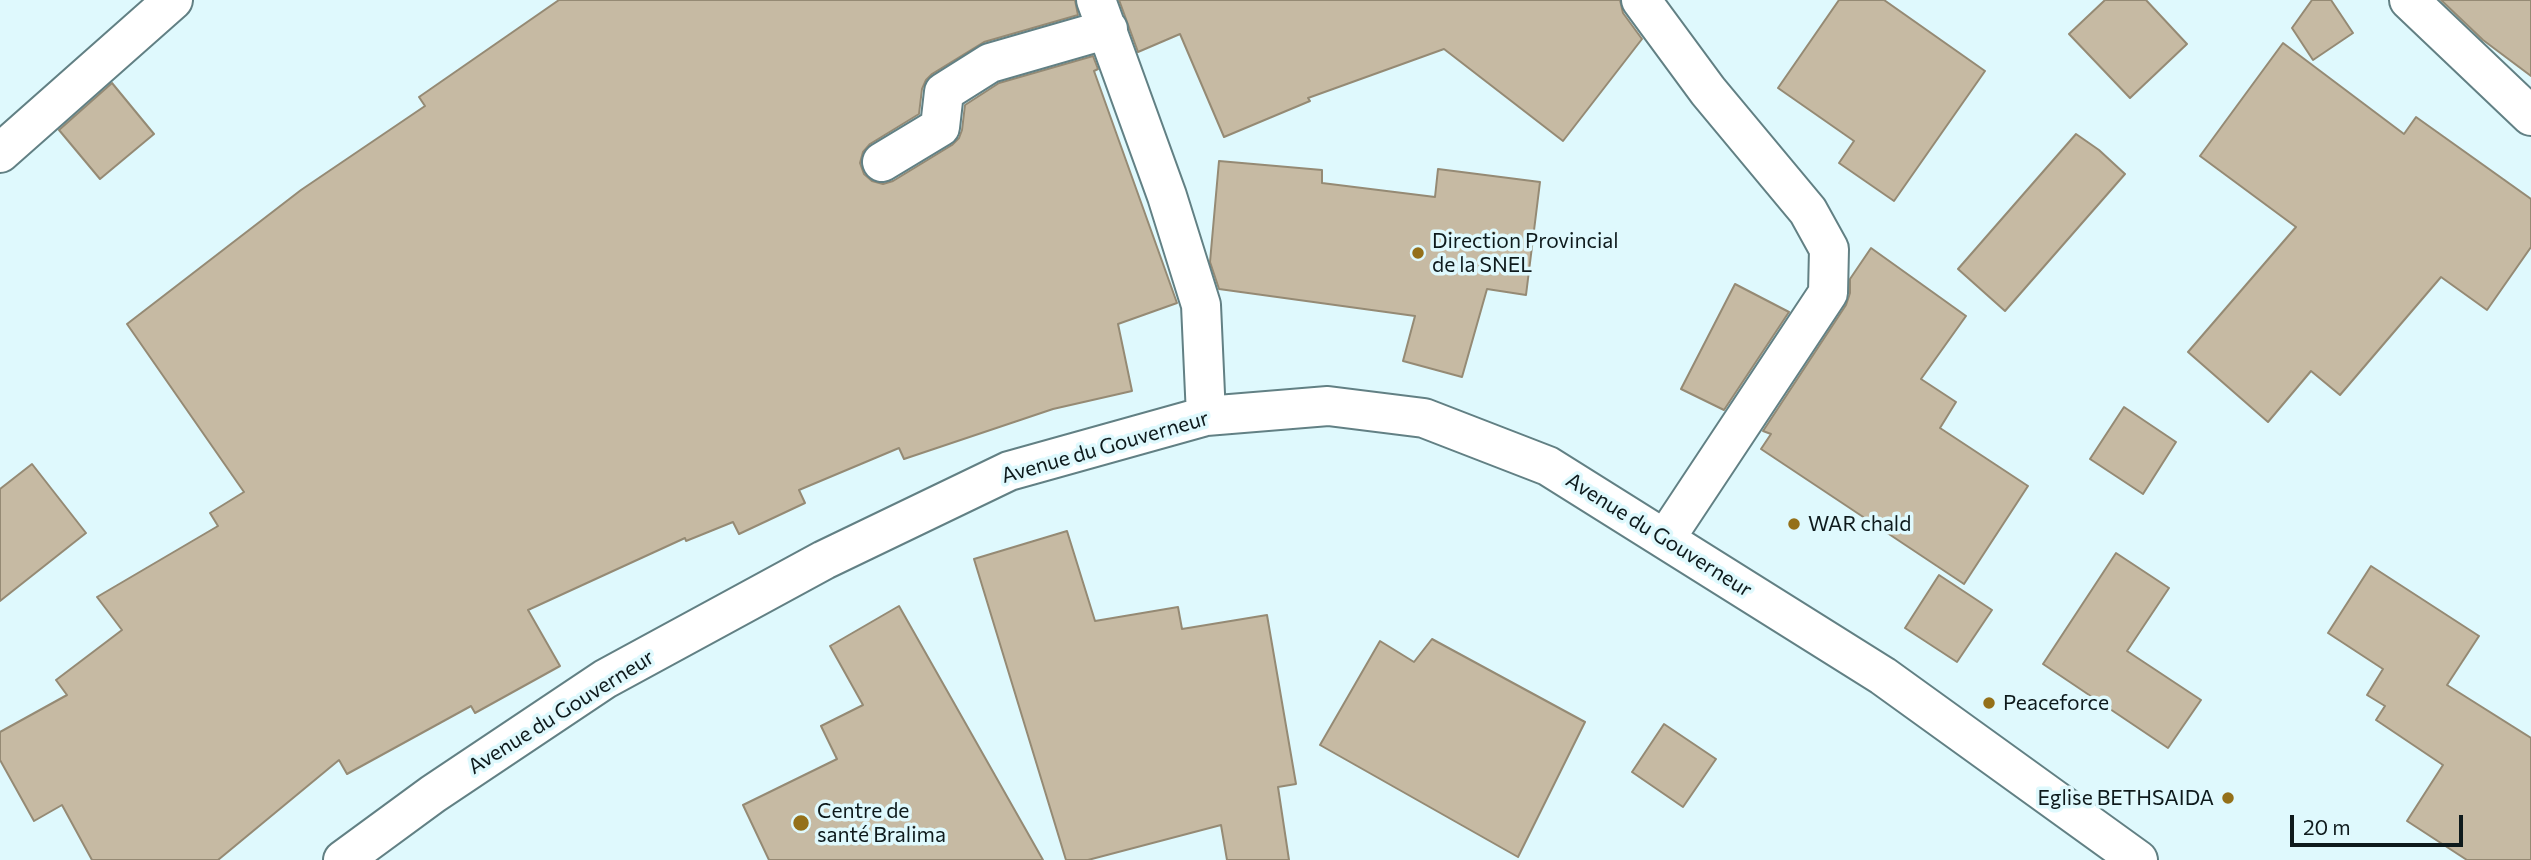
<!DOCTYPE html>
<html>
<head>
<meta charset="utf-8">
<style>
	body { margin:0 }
	#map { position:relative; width:2531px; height:860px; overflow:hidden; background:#dff9fd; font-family:Commissioner,sans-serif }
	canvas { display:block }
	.scale { position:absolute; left:2290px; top:815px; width:173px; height:32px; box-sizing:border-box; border:4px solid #0e1a1c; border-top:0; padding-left:9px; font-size:21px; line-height:24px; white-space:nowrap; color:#0e1a1c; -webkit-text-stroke:5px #dff9fd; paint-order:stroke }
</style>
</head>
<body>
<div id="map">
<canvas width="2531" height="860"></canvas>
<div class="scale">20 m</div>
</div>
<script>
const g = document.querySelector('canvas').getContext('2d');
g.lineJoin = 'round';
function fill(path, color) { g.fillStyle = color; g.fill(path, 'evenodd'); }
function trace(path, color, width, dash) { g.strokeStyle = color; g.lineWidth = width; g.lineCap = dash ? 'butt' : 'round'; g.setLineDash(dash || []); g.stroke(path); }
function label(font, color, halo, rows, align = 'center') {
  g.font = font + ' Commissioner,sans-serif'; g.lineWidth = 7; g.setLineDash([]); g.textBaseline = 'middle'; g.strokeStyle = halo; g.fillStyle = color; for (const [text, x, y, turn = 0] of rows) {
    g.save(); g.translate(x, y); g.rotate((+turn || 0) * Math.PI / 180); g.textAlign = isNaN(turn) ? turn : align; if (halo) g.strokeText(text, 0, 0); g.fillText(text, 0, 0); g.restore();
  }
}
const building = new Path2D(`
	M 559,0 L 1075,0 L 1078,15 L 984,42 L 932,74 L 926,80 L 922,89 L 919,114 L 870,144 L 863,152 L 860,163 L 864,174 L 872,181 L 883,184 L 893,181 L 952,145 L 959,138 L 962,130 L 965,105 L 999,83 L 1093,56 L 1098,69 L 1094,71 L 1177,303 L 1118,324 L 1132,391 L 1053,409 L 904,459 L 899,448 L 799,490 L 805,503 L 739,534 L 733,522 L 686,541 L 685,538 L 528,610 L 560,666 L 475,713 L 471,706 L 347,774 L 339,760 L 218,860 L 92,860 L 62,805 L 34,821 L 0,760 L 0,732 L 67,695 L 56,680 L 122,630 L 97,597 L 218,526 L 210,513 L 244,492 L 127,324 L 301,190 L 425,106 L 419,97 Z
	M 1119,0 L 1620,0 L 1623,13 L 1642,39 L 1563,141 L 1444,49 L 1308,98 L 1310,101 L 1224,137 L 1180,34 L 1138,52 Z
	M 1839,0 L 1884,0 L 1985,71 L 1894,201 L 1839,163 L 1854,141 L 1778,88 Z
	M 2105,0 L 2146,0 L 2187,44 L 2130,98 L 2069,34 Z
	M 2312,0 L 2331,0 L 2353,33 L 2313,60 L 2292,28 Z
	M 2441,0 L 2531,0 L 2531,76 L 2483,40 Z
	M 2283,43 L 2404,134 L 2416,117 L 2531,199 L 2531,247 L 2487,310 L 2441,277 L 2340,395 L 2311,371 L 2268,422 L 2188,352 L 2296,227 L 2200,156 Z
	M 112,83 L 154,134 L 100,179 L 59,130 Z
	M 2076,134 L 2099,150 L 2125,174 L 2005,311 L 1958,269 Z
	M 1219,161 L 1322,170 L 1322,183 L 1435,197 L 1438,169 L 1540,182 L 1526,295 L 1487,289 L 1462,377 L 1403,361 L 1415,316 L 1219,289 L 1210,262 Z
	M 1871,248 L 1966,316 L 1921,379 L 1956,402 L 1940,428 L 2028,486 L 1964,584 L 1761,449 L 1771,434 L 1763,431 L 1846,305 L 1850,293 L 1850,279 Z
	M 1735,284 L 1789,312 L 1724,410 L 1681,389 Z
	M 2124,407 L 2176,442 L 2143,494 L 2090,459 Z
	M 32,464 L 86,533 L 0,601 L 0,489 Z
	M 1067,531 L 1095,621 L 1178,607 L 1182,629 L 1267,615 L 1296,784 L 1278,787 L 1289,860 L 1227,860 L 1221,825 L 1088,860 L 1066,860 L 974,559 Z
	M 2116,553 L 2169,588 L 2127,651 L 2201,700 L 2168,748 L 2043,664 Z
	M 2371,566 L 2479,636 L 2447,685 L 2531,738 L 2531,860 L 2467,860 L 2407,821 L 2443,765 L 2376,720 L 2385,706 L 2367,695 L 2383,669 L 2328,633 Z
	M 1939,575 L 1992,610 L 1957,662 L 1905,628 Z
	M 899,606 L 1043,860 L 769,860 L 743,805 L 837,759 L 821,726 L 863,705 L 830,646 Z
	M 1432,639 L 1585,722 L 1518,857 L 1320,745 L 1380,641 L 1414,662 Z
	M 1664,724 L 1716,759 L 1683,807 L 1632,772 Z`);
const street = new Path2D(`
	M 1096,0 L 1167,196 L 1201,305 L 1206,416
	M 1641,0 L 1708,91 L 1808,211 L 1829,249 L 1828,293 L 1665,539
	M 2409,0 L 2531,116
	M 0,153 L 173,0
	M 882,162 L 940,127 L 944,92 L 990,63 L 1108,29
	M 343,860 L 433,794 L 605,679 L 824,560 L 1009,471 L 1206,416 L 1328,406 L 1424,418 L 1548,466 L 1883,676 L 2138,860`);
const markers = [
	[1418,253,7,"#947019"],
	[1794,524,7,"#947019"],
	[1989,703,7,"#947019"],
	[2228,798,7,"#947019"],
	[801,823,9,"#947019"]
];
const poiNames = [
	["Direction Provincial",1432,241],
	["de la SNEL",1432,265],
	["WAR chald",1808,524],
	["Peaceforce",2003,703],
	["Eglise BETHSAIDA",2214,798,"right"],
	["Centre de",817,811],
	["santé Bralima",817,835]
];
const streetNames = [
	["Avenue du Gouverneur",1105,447,-16],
	["Avenue du Gouverneur",1659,535,32],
	["Avenue du Gouverneur",561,712,-32]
];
fill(building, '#c6baa3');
trace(building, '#958a74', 2);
trace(street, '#628084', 42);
trace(street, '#fff', 38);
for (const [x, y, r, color] of markers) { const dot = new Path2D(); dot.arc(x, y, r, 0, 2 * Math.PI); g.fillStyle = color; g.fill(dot); trace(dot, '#dff9fd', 2.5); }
label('21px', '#0e1a1c', '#dff9fd', poiNames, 'left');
label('21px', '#0e1a1c', '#dff9fd', streetNames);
</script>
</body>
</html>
